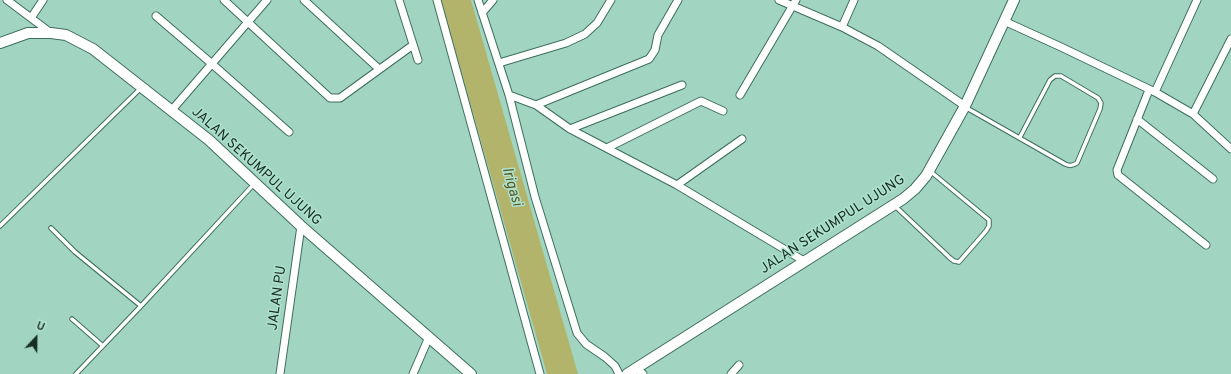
<!DOCTYPE html>
<html>
<head>
<meta charset="utf-8">
<style>
	body { margin:0 }
	#map { position:relative; width:1231px; height:374px; overflow:hidden; background:#a1d5c2; font-family:Overpass,sans-serif }
	canvas { display:block }
	.north { position:absolute; left:16px; top:318px; width:40px; height:40px; -webkit-text-stroke:3px #aee2cf; paint-order:stroke; rotate:22deg; font-size:11px; font-weight:700; line-height:16px; text-align:center; color:#182c25 }
	.north::after { content:''; display:block; margin:auto; width:14px; height:18px; background:#182c25; clip-path:polygon(50% 0,100% 100%,50% 72%,0 100%) }
</style>
</head>
<body>
<div id="map">
<canvas width="1231" height="374"></canvas>
<div class="north">U</div>
</div>
<script>
const g = document.querySelector('canvas').getContext('2d');
g.lineJoin = 'round';
function fill(path, color) { g.fillStyle = color; g.fill(path, 'evenodd'); }
function trace(path, color, width, dash) { g.strokeStyle = color; g.lineWidth = width; g.lineCap = dash ? 'butt' : 'round'; g.setLineDash(dash || []); g.stroke(path); }
function label(font, color, halo, rows, align = 'center') {
  g.font = font + ' Overpass,sans-serif'; g.lineWidth = 3; g.setLineDash([]); g.textBaseline = 'middle'; g.strokeStyle = halo; g.fillStyle = color; for (const [text, x, y, turn = 0] of rows) {
    g.save(); g.translate(x, y); g.rotate((+turn || 0) * Math.PI / 180); g.textAlign = isNaN(turn) ? turn : align; if (halo) g.strokeText(text, 0, 0); g.fillText(text, 0, 0); g.restore();
  }
}
const water = new Path2D(`
	M 441,0 L 471,0 L 578,374 L 547,374 Z`);
const service = new Path2D(`
	M 965,107 L 1065,164 C 1070,166 1072,166 1077,163 L 1100,109 L 1101,103 L 1098,98 L 1061,76 L 1055,76 L 1050,80 L 1020,137
	M 895,206 L 950,258 L 954,261 L 959,262 L 986,231 L 989,226 L 989,220 L 930,171
	M 0,226 L 141,88
	M 51,228 L 75,252 L 141,306
	M 72,319 L 103,346
	M 76,374 L 141,306 L 254,184`);
const minor = new Path2D(`
	M 7,0 L 51,33
	M 224,0 L 330,98 L 340,98 L 413,45
	M 304,0 L 379,69
	M 399,0 L 418,60
	M 437,0 L 540,374
	M 478,0 L 509,95 L 535,197 L 577,333 L 586,344 L 605,357 L 615,366 L 619,374
	M 779,0 L 842,27 L 878,46 L 965,106
	M 482,13 L 493,0
	M 156,16 L 211,63 L 289,132
	M 31,18 L 43,0
	M 1004,21 L 1061,47 L 1155,92 L 1197,0
	M 842,27 L 854,0
	M 499,63 L 566,43 L 585,34 L 597,23 L 611,0
	M 1149,90 L 1117,170 L 1118,175 L 1206,245
	M 1155,92 L 1193,114 L 1231,149
	M 509,95 L 536,105 L 570,129 L 677,185 L 804,261
	M 740,95 L 796,0
	M 536,105 L 649,59 L 655,50 L 658,35 L 678,0
	M 171,111 L 267,0
	M 1193,114 L 1231,39
	M 1137,119 L 1213,179
	M 570,129 L 682,85
	M 607,148 L 701,101 L 723,111
	M 677,185 L 742,139
	M 636,368 L 643,374
	M 280,374 L 301,226
	M 413,374 L 429,337
	M 731,374 L 739,365`);
const secondary = new Path2D(`
	M 0,43 L 28,33 L 51,33 L 66,35 L 93,49 L 209,140 L 301,226 L 471,374
	M 627,374 L 903,199 L 915,189 L 926,176 L 965,106 L 1014,0`);
const streetNames = [
	["JALAN SEKUMPUL UJUNG",256,167,42],
	["JALAN SEKUMPUL UJUNG",833,225,-33],
	["JALAN PU",278,298,-82]
];
const waterNames = [
	["Irigasi",511,187,74]
];
fill(water, '#b2b46b');
trace(service, '#3d6e5e', 5.5);
trace(minor, '#3d6e5e', 9);
trace(secondary, '#3d6e5e', 12);
trace(service, '#fff', 3.5);
trace(minor, '#fff', 7);
trace(secondary, '#fff', 10);
label('14px', '#182c25', '#aee2cf', streetNames);
label('italic 15px', '#565721', '#aee2cf', waterNames);
</script>
</body>
</html>
